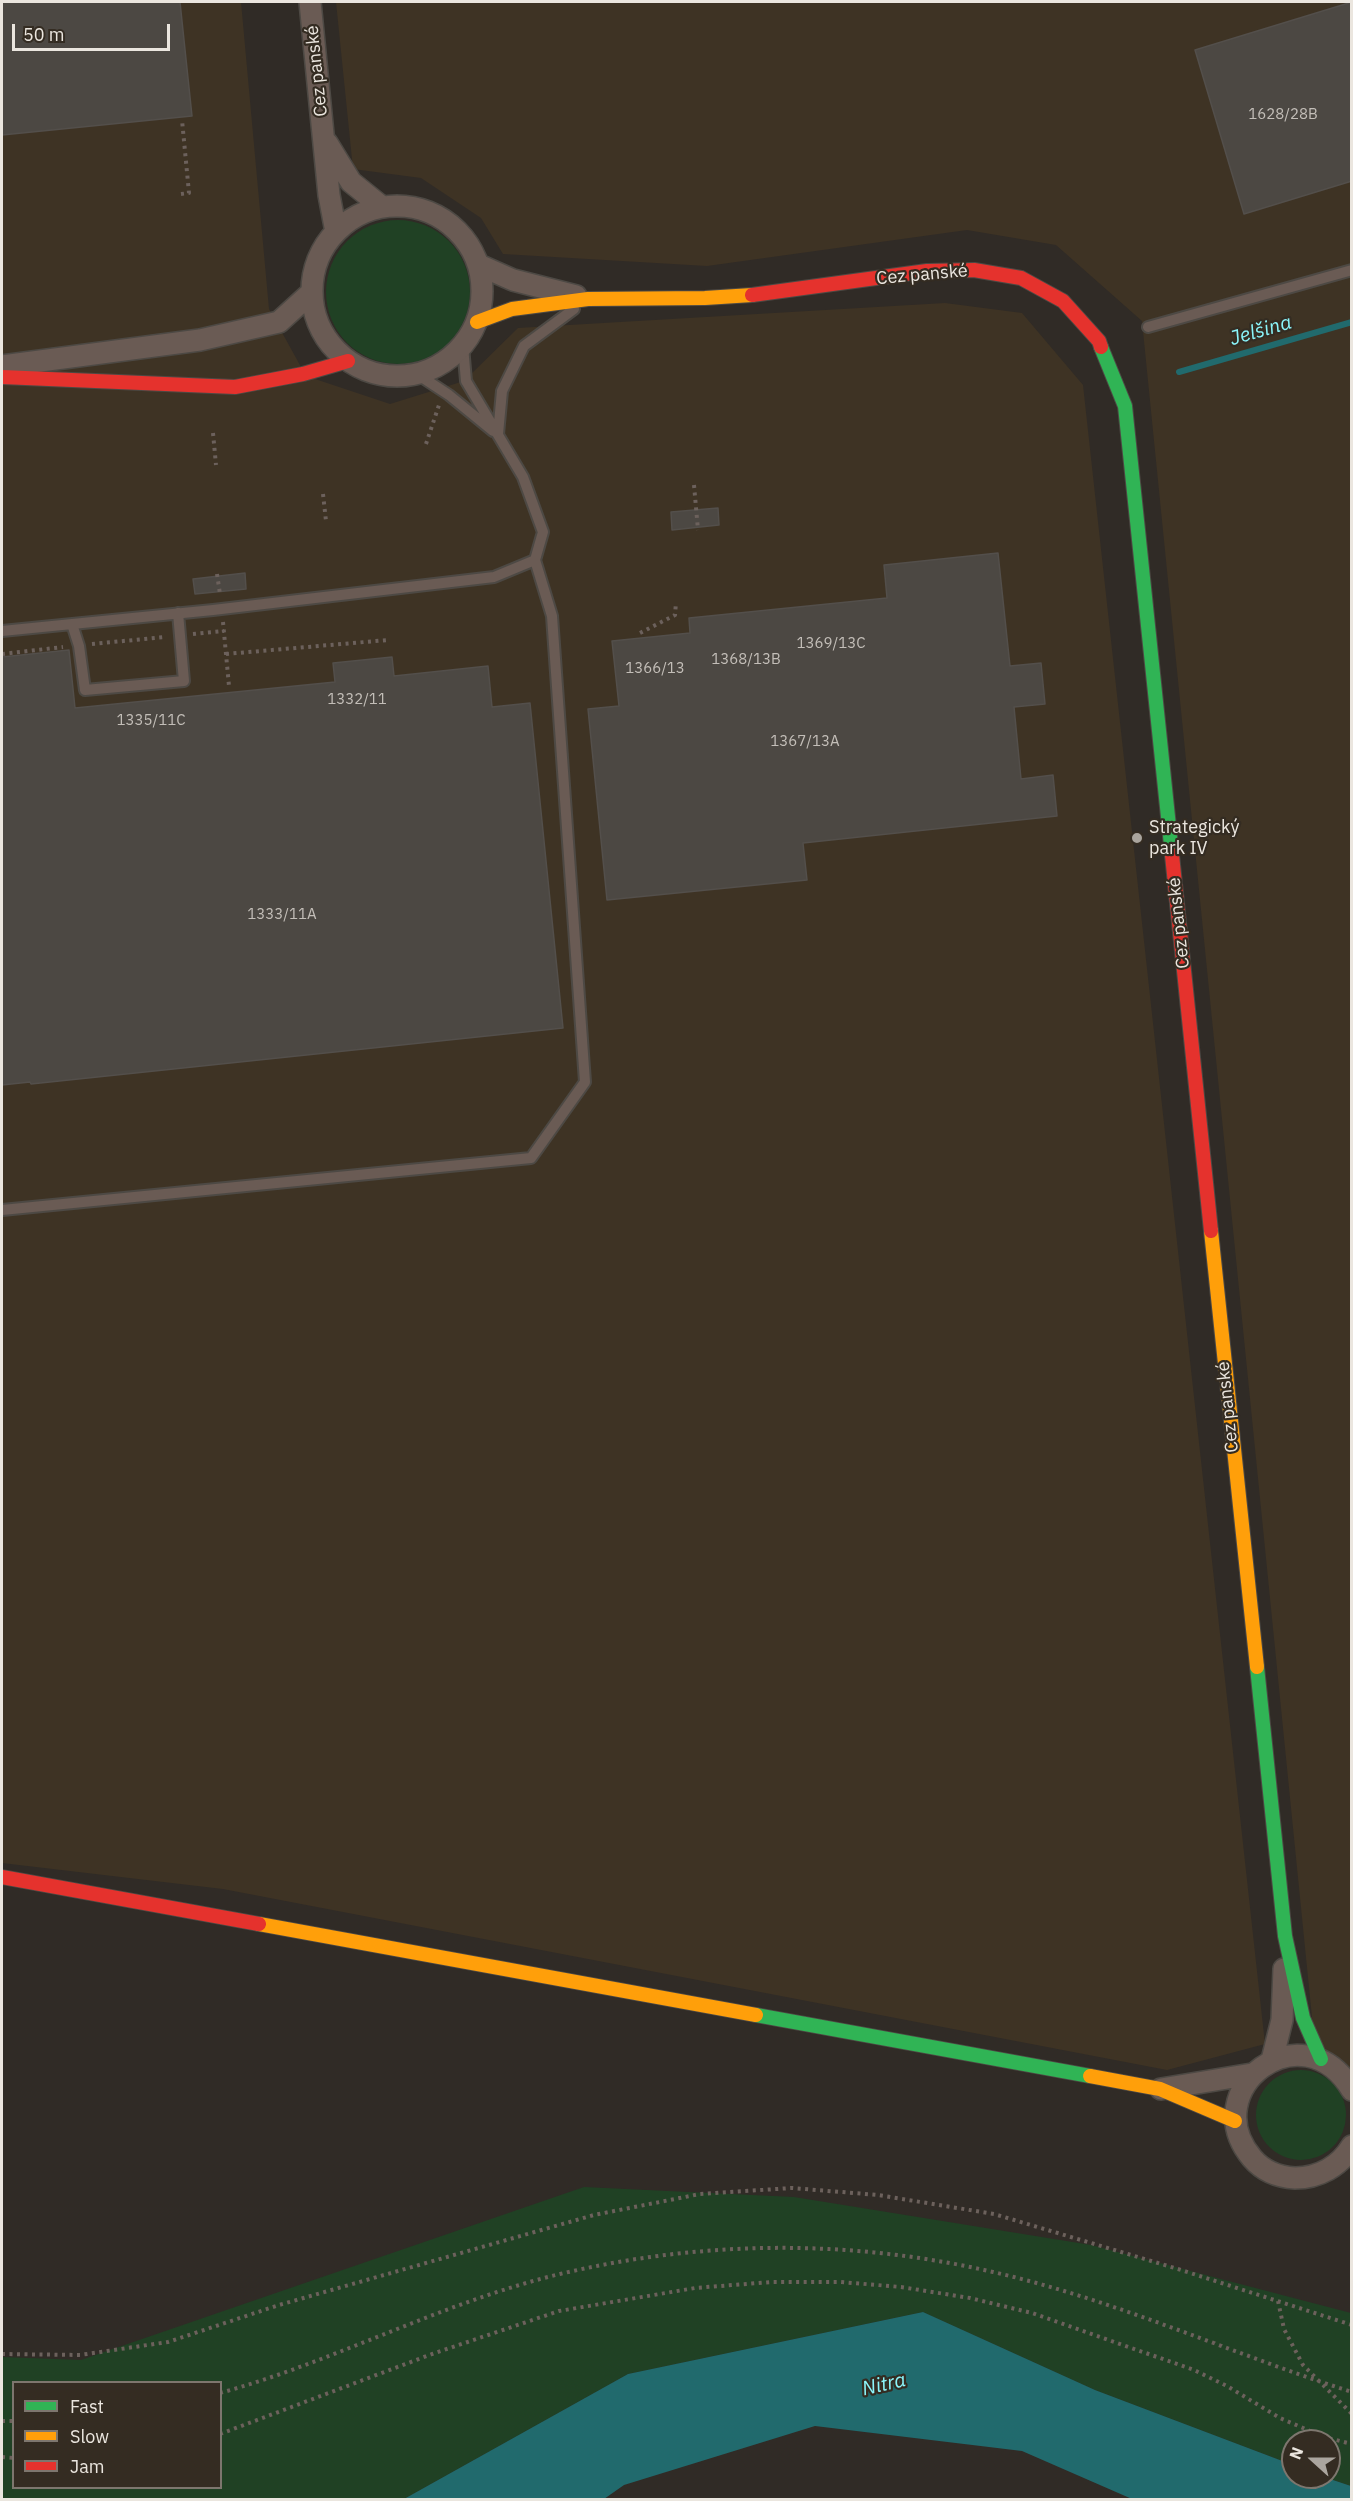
<!DOCTYPE html>
<html>
<head>
<meta charset="utf-8">
<style>
	body { margin:0 }
	#map { position:relative; width:1353px; height:2501px; overflow:hidden; background:#302b26; font-family:"IBM Plex Sans",sans-serif }
	canvas { display:block }
	.frame { position:absolute; inset:0; border:3px solid #ebe6df; pointer-events:none }
	.legend { position:absolute; left:12px; top:2381px; width:210px; height:108px; box-sizing:border-box; background:#342c22; border:2px solid #7d766e; margin:0; padding:8px 10px; list-style:none; font-size:18px; color:#ebe6df }
	.legend li { display:flex; align-items:center; gap:12px; height:30px }
	.legend b { width:30px; border:2px solid #7d766e }
	.north { position:absolute; left:1281px; top:2429px; width:60px; height:60px; box-sizing:border-box; background:#342c22; border:2px solid #7d766e; border-radius:50%; rotate:291deg; font-size:16px; font-weight:700; line-height:24px; text-align:center; color:#ebe6df }
	.north::after { content:''; display:block; margin:auto; width:21px; height:27px; background:#aaa59e; clip-path:polygon(50% 0,100% 100%,50% 72%,0 100%) }
	.scale { position:absolute; left:12px; top:24px; width:158px; height:27px; box-sizing:border-box; border:3px solid #ebe6df; border-top:0; padding-left:8px; font-size:18px; line-height:21px; white-space:nowrap; color:#ebe6df; -webkit-text-stroke:4px #342c22; paint-order:stroke }
</style>
</head>
<body>
<div id="map">
<canvas width="1353" height="2501"></canvas>
<div class="frame"></div>
<ul class="legend">
<li><b style="height:8px;background:#30b455"></b>Fast</li>
<li><b style="height:8px;background:#ff9f0a"></b>Slow</li>
<li><b style="height:8px;background:#e5322d"></b>Jam</li>
</ul>
<div class="north">N</div>
<div class="scale">50 m</div>
</div>
<script>
const g = document.querySelector('canvas').getContext('2d');
g.lineJoin = 'round';
function fill(path, color) { g.fillStyle = color; g.fill(path, 'evenodd'); }
function trace(path, color, width, dash) { g.strokeStyle = color; g.lineWidth = width; g.lineCap = dash ? 'butt' : 'round'; g.setLineDash(dash || []); g.stroke(path); }
function label(font, color, halo, rows, align = 'center') {
  g.font = font + ' "IBM Plex Sans",sans-serif'; g.lineWidth = 4.5; g.setLineDash([]); g.textBaseline = 'middle'; g.strokeStyle = halo; g.fillStyle = color; for (const [text, x, y, turn = 0] of rows) {
    g.save(); g.translate(x, y); g.rotate((+turn || 0) * Math.PI / 180); g.textAlign = isNaN(turn) ? turn : align; if (halo) g.strokeText(text, 0, 0); g.fillText(text, 0, 0); g.restore();
  }
}
const built = new Path2D(`
	M 2,2 L 241,2 L 269,309 L 306,376 L 390,404 L 464,381 L 518,328 L 945,303 L 1022,313 L 1083,385 L 1265,2044 L 1167,2070 L 223,1889 L 2,1863 Z
	M 336,2 L 1351,2 L 1351,2071 L 1316,2057 L 1142,321 L 1056,245 L 967,230 L 707,266 L 503,254 L 481,218 L 421,178 L 353,169 Z`);
const green = new Path2D(`
	M326 292a72 72 0 1 1 144 0a72 72 0 1 1-144 0Z
	M1256 2115a45 45 0 1 1 90 0a45 45 0 1 1-90 0Z
	M 584,2187 L 794,2197 L 1091,2245 L 1351,2313 L 1351,2486 L 1324,2477 L 1329,2477 L 1329,2441 L 1293,2441 L 1293,2465 L 1095,2390 L 923,2312 L 628,2374 L 404,2499 L 2,2500 L 2,2357 L 81,2360 ZM 14,2382 L 220,2382 L 220,2488 L 14,2488 Z`);
const water = new Path2D(`
	M 923,2312 L 1095,2390 L 1293,2465 L 1293,2477 L 1324,2477 L 1351,2486 L 1351,2499 L 1132,2499 L 1022,2451 L 815,2426 L 624,2485 L 604,2499 L 404,2499 L 628,2374 Z`);
const stream = new Path2D(`
	M 1179,372 L 1352,322`);
const building = new Path2D(`
	M 2,2 L 180,2 L 192,116 L 2,135 Z
	M 1352,2 L 1352,181 L 1244,214 L 1195,50 Z
	M 718,508 L 719,525 L 672,530 L 671,512 Z
	M 998,553 L 1010,666 L 1041,663 L 1045,704 L 1014,707 L 1021,779 L 1053,775 L 1057,816 L 803,843 L 807,880 L 607,900 L 588,709 L 619,706 L 612,641 L 690,633 L 689,618 L 887,598 L 884,565 Z
	M 245,573 L 246,589 L 195,594 L 193,579 Z
	M 69,650 L 75,708 L 335,682 L 333,663 L 392,657 L 394,676 L 488,666 L 492,707 L 530,703 L 563,1028 L 31,1084 L 30,1082 L 2,1085 L 2,657 Z`);
const path = new Path2D(`
	M 181,194 L 189,193 L 182,120
	M 213,433 L 216,465
	M 426,444 L 439,405
	M 694,485 L 698,530
	M 323,494 L 326,521
	M 217,574 L 220,594
	M 223,622 L 229,686
	M 640,633 L 675,615 L 676,602
	M 193,634 L 224,631
	M 92,644 L 165,637
	M 2,654 L 63,647
	M 226,654 L 388,640
	M 1278,2301 L 1284,2329 L 1303,2365 L 1352,2414
	M 2,2354 L 80,2355 L 168,2342 L 279,2305 L 594,2215 L 700,2194 L 792,2188 L 878,2195 L 994,2214 L 1178,2269 L 1352,2325
	M 220,2393 C 336,2361 443,2302 560,2274 C 703,2240 851,2239 993,2272 C 1116,2300 1232,2354 1352,2392
	M 2,2421 L 14,2421
	M 220,2434 L 432,2354 L 559,2311 L 695,2288 L 771,2282 L 841,2282 L 901,2287 L 970,2298 L 1032,2313 L 1194,2370 L 1227,2386 L 1280,2418 L 1324,2437 L 1352,2444
	M 2,2457 L 14,2458`);
const lane = new Path2D(`
	M 1148,327 L 1352,270
	M 417,374 L 449,395 L 493,431
	M 498,434 L 502,391 L 524,346 L 574,309
	M 72,624 L 79,646 L 85,690 L 184,681 L 178,613
	M 2,631 L 213,610 L 494,577 L 535,560
	M 2,1210 L 531,1158 L 585,1082 L 552,616 L 535,560 L 543,532 L 523,477 L 466,381 L 463,346`);
const street = new Path2D(`
	M 310,2 L 329,195 L 336,232
	M 327,143 L 351,182 L 382,207
	M312 291a85 85 0 1 1 170 0a85 85 0 1 1-170 0Z
	M 479,265 L 513,280 L 576,296
	M 2,366 L 200,340 L 279,322 L 312,292
	M 1272,2060 L 1282,2020 L 1284,1969
	M 1161,2089 L 1252,2074
	M 1352,2090 C 1302,2007 1195,2090 1252,2158 C 1263,2171 1278,2177 1295,2178 C 1319,2178 1340,2166 1352,2146`);
const fast = new Path2D(`
	M 1101,347 L 1125,406 L 1172,855
	M 1257,1667 L 1285,1936 L 1303,2018 L 1321,2059
	M 756,2015 L 1090,2076`);
const slow = new Path2D(`
	M 477,322 L 512,309 L 588,299 L 705,298 L 752,295
	M 1211,1231 L 1257,1667
	M 259,1924 L 756,2015
	M 1090,2076 L 1160,2089 L 1235,2121`);
const jam = new Path2D(`
	M 752,295 L 927,271 L 974,270 L 1021,278 L 1063,301 L 1099,341 L 1101,347
	M 2,377 L 235,387 L 303,374 L 348,361
	M 1172,855 L 1211,1231
	M 2,1877 L 259,1924`);
const markers = [
	[1137,838,6,"#aaa59e"]
];
const numberNames = [
	["1628/28B",1283,115],
	["1369/13C",831,644],
	["1368/13B",746,660],
	["1366/13",655,669],
	["1332/11",357,700],
	["1335/11C",151,721],
	["1367/13A",805,742],
	["1333/11A",282,915]
];
const streetNames = [
	["Cez panské",317,71,-96],
	["Cez panské",922,275,-5],
	["Cez panské",1179,923,-96],
	["Cez panské",1228,1407,-96]
];
const poiNames = [
	["Strategický",1149,828],
	["park IV",1149,849]
];
const waterNames = [
	["Jelšina",1261,331,-16],
	["Nitra",884,2385,-13]
];
fill(built, '#3e3324');
fill(green, '#204124');
fill(water, '#216a6d');
trace(stream, '#216a6d', 6);
fill(building, '#4c4843');
trace(building, '#534f4b', 1.5);
trace(lane, '#4d4944', 14);
trace(street, '#4d4944', 24);
trace(fast, '#4d4944', 16);
trace(slow, '#4d4944', 16);
trace(jam, '#4d4944', 16);
trace(path, '#6c615c', 4, [3, 4.5]);
trace(lane, '#6a5b54', 10);
trace(street, '#6a5b54', 21);
trace(fast, '#30b455', 14);
trace(slow, '#ff9f0a', 14);
trace(jam, '#e5322d', 14);
for (const [x, y, r, color] of markers) { const dot = new Path2D(); dot.arc(x, y, r, 0, 2 * Math.PI); g.fillStyle = color; g.fill(dot); trace(dot, '#342c22', 2); }
label('15px', '#c3beb8', null, numberNames);
label('18px', '#ebe6df', '#342c22', streetNames);
label('18px', '#ebe6df', '#342c22', poiNames, 'left');
label('italic 20px', '#8bf5fa', '#342c22', waterNames);
</script>
</body>
</html>
